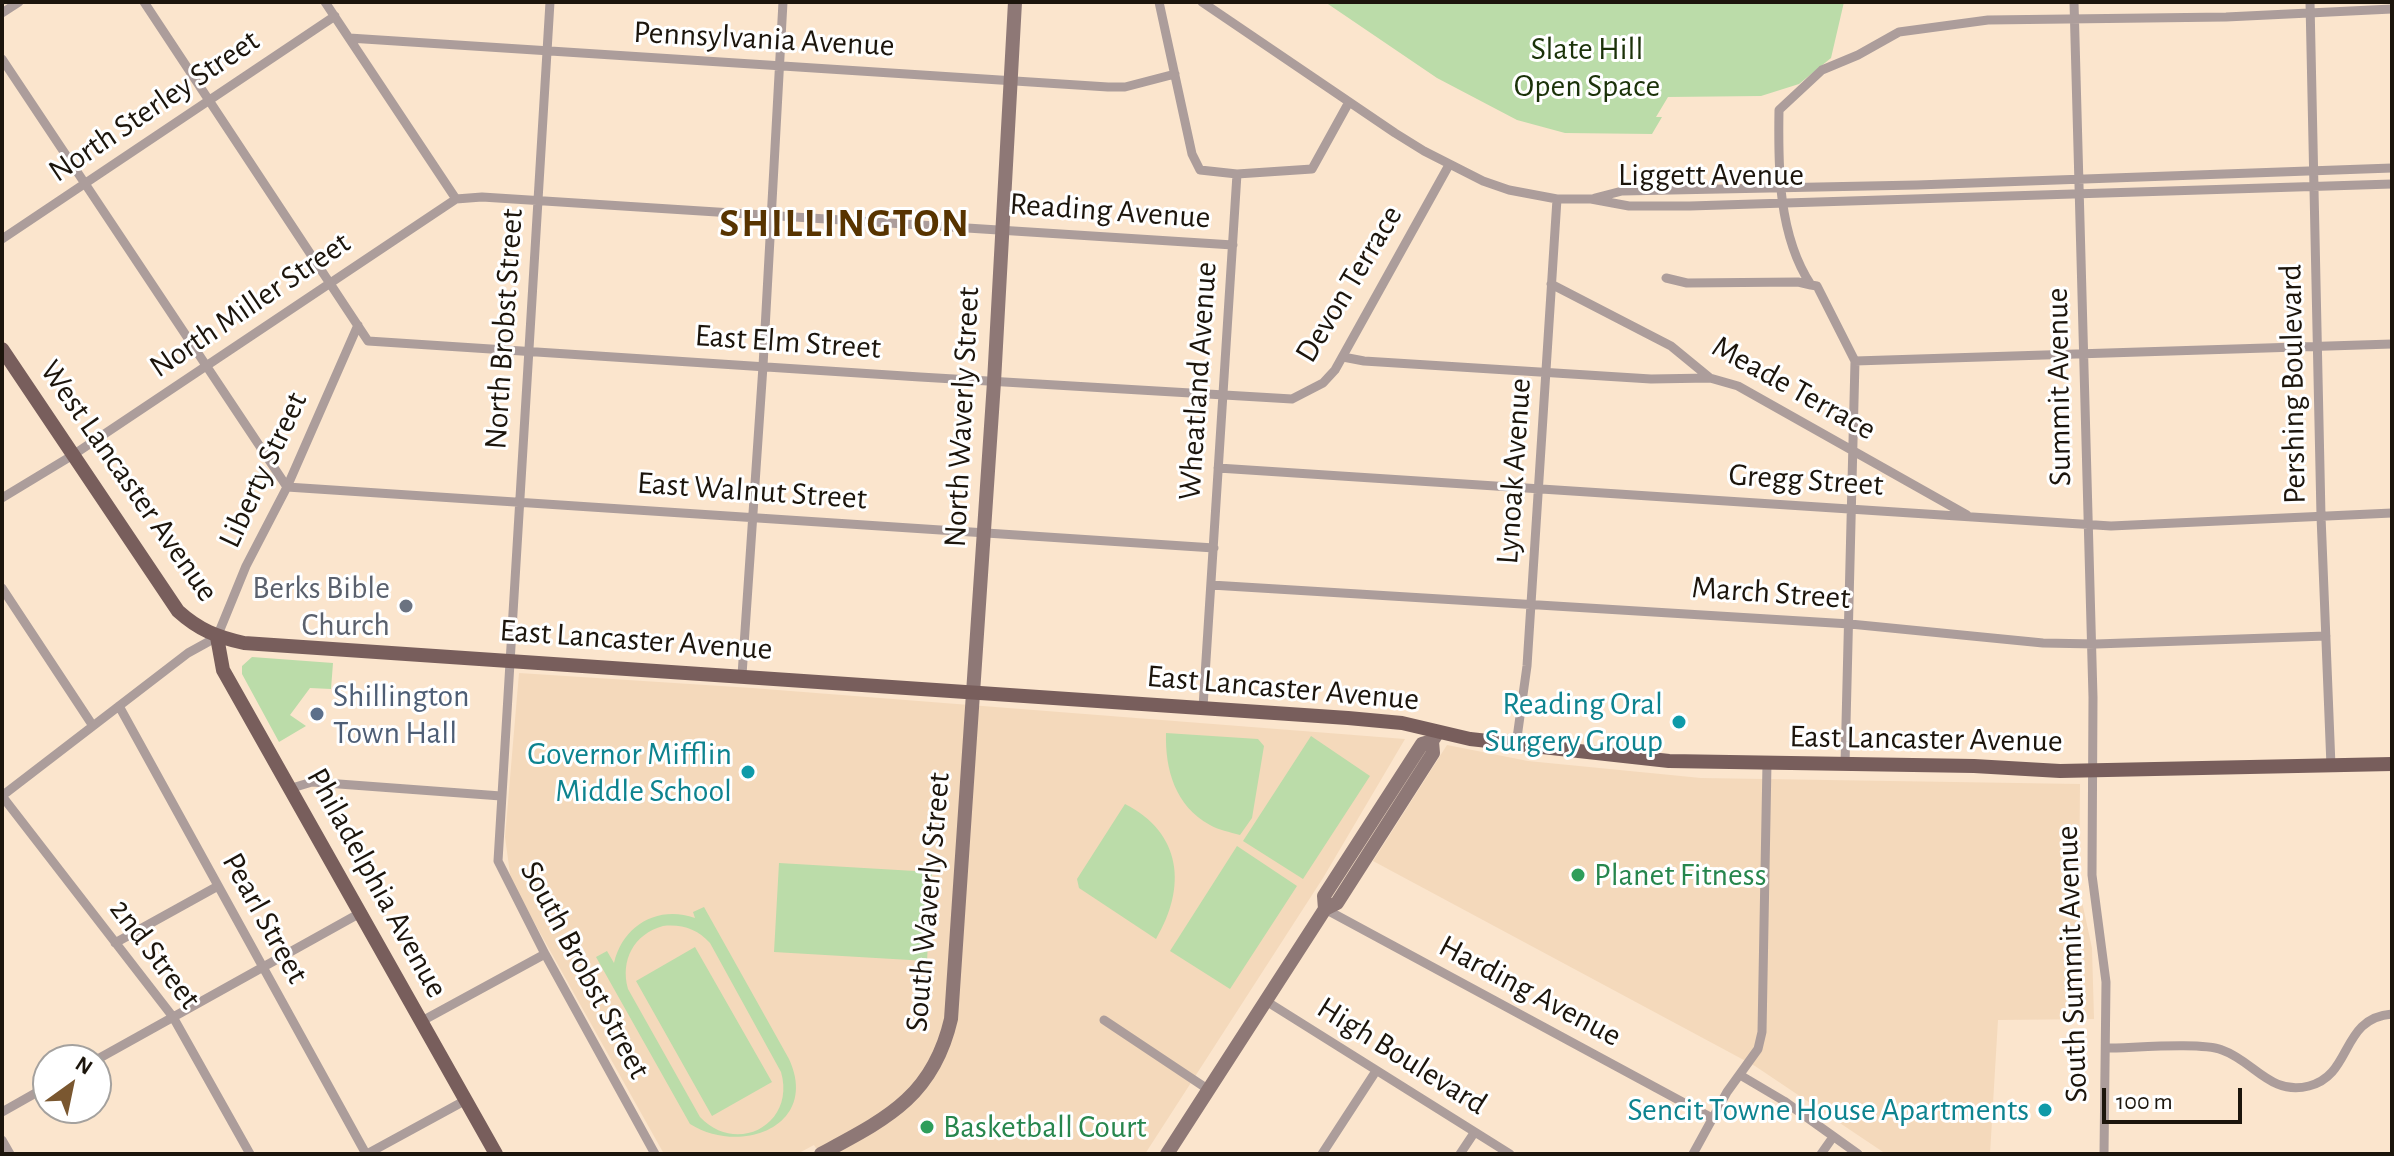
<!DOCTYPE html>
<html>
<head>
<meta charset="utf-8">
<style>
	body { margin:0 }
	#map { position:relative; width:2394px; height:1156px; overflow:hidden; background:#fbe5cd; font-family:"Alegreya Sans",sans-serif }
	canvas { display:block }
	.frame { position:absolute; inset:0; border:4px solid #1c150c; pointer-events:none }
	.north { position:absolute; left:32px; top:1044px; width:80px; height:80px; box-sizing:border-box; background:#fff; border:2px solid #a4a19e; border-radius:50%; rotate:33deg; font-size:22px; font-weight:700; line-height:32px; text-align:center; color:#1c150c }
	.north::after { content:''; display:block; margin:auto; width:28px; height:36px; background:#7a5730; clip-path:polygon(50% 0,100% 100%,50% 72%,0 100%) }
	.scale { position:absolute; left:2102px; top:1088px; width:140px; height:36px; box-sizing:border-box; border:4px solid #1c150c; border-top:0; padding-left:10px; font-size:24px; line-height:28px; white-space:nowrap; color:#1c150c; -webkit-text-stroke:6px #fff; paint-order:stroke }
</style>
</head>
<body>
<div id="map">
<canvas width="2394" height="1156"></canvas>
<div class="frame"></div>
<div class="north">N</div>
<div class="scale">100 m</div>
</div>
<script>
const g = document.querySelector('canvas').getContext('2d');
g.lineJoin = 'round';
function fill(path, color) { g.fillStyle = color; g.fill(path, 'evenodd'); }
function trace(path, color, width, dash) { g.strokeStyle = color; g.lineWidth = width; g.lineCap = dash ? 'butt' : 'round'; g.setLineDash(dash || []); g.stroke(path); }
function label(font, color, halo, rows, align = 'center') {
  g.font = font + ' "Alegreya Sans",sans-serif'; g.lineWidth = 6; g.setLineDash([]); g.textBaseline = 'middle'; g.strokeStyle = halo; g.fillStyle = color; for (const [text, x, y, turn = 0] of rows) {
    g.save(); g.translate(x, y); g.rotate((+turn || 0) * Math.PI / 180); g.textAlign = isNaN(turn) ? turn : align; if (halo) g.strokeText(text, 0, 0); g.fillText(text, 0, 0); g.restore();
  }
}
const built = new Path2D(`
	M 519,673 L 752,688 L 1405,739 L 1323,878 L 1145,1154 L 820,1154 L 814,1145 L 797,1154 L 664,1154 L 511,881 L 505,837 Z
	M 1447,745 L 1528,761 L 1701,778 L 2080,784 L 2079,888 L 2092,948 L 2094,1019 L 1998,1020 L 1990,1154 L 1886,1154 L 1755,1066 L 1373,861 Z`);
const green = new Path2D(`
	M 1325,2 L 1844,2 L 1831,58 L 1799,84 L 1761,96 L 1668,97 L 1656,117 L 1662,117 L 1652,134 L 1565,133 L 1517,120 L 1437,78 Z
	M 252,657 L 333,663 L 331,689 L 310,688 L 290,715 L 306,726 L 279,742 L 242,674 L 242,666 Z
	M 1166,733 L 1258,739 L 1264,746 L 1252,818 L 1240,835 C 1230,832 1218,830 1210,825 C 1175,806 1165,769 1166,733 Z
	M 1311,736 L 1370,776 L 1303,879 L 1243,841 Z
	M 1125,804 C 1182,833 1187,887 1156,939 L 1079,888 L 1077,879 Z
	M 1237,846 L 1297,886 L 1230,989 L 1170,951 Z
	M 779,863 L 932,872 L 927,961 L 774,952 Z
	M 704,907 L 789,1059 C 820,1126 741,1156 690,1124 L 596,957 L 607,951 L 614,963 C 623,925 658,905 695,918 L 693,912 ZM 663,926 C 682,924 697,929 710,943 L 781,1072 C 796,1124 737,1156 700,1117 L 628,989 C 620,960 634,934 663,926 Z
	M 695,947 L 772,1082 L 712,1116 L 636,981 Z`);
const street = new Path2D(`
	M 144,2 L 368,341 L 920,377 L 1292,399 L 1323,383 L 1335,370 L 1449,165
	M 325,2 L 456,199
	M 550,2 L 498,861 L 545,954 L 655,1154
	M 1159,2 L 1192,154 L 1200,170 L 1237,174 L 1312,169 L 1349,102
	M 1202,2 L 1395,133 L 1424,151 L 1483,181 L 1509,190 L 1557,199 L 1591,199 L 1629,206 L 1690,206 L 2392,184
	M 2074,2 L 2093,697 L 2092,875 L 2106,982 L 2104,1154
	M 2310,2 L 2321,516 L 2331,766
	M 2,13 L 19,2
	M 349,38 L 1108,87 L 1125,87 L 1175,74
	M 2,59 L 287,487 L 1214,548
	M 1595,198 L 1622,191 L 1917,185 L 2392,168
	M 2,239 L 335,16
	M 1666,278 L 1687,283 L 1798,282 L 1811,285
	M 1551,284 L 1671,346 L 1710,378 L 1738,386 L 1967,515
	M 1343,357 L 1364,361 L 1651,379 L 1710,378
	M 1855,361 L 2392,344
	M 1218,468 L 2111,526 L 2392,513
	M 2,498 L 73,455 L 456,199 L 482,197 L 1233,245
	M 1211,585 L 1850,624 L 2043,643 L 2096,644 L 2326,636
	M 2,588 L 93,726
	M 742,675 L 763,366 L 783,2
	M 119,706 L 366,1154
	M 1203,707 L 1237,174
	M 1516,745 L 1527,666 L 1557,199
	M 1845,764 L 1855,361 L 1817,286 L 1811,285 C 1778,235 1778,167 1779,110 L 1822,70 L 1858,55 L 1899,32 L 1988,20 L 2226,17 L 2392,9
	M 292,788 L 312,782 L 501,796
	M 2,796 L 188,653 L 217,637 L 246,566 L 287,487 L 358,325
	M 2,796 L 173,1017 L 250,1154
	M 1325,909 L 1712,1118
	M 115,943 L 218,886
	M 1266,1001 L 1510,1154
	M 1104,1020 L 1209,1090
	M 422,1021 L 545,954
	M 2106,1048 C 2132,1048 2201,1042 2222,1050 C 2254,1061 2270,1096 2309,1086 C 2353,1075 2340,1018 2392,1014
	M 96,1060 L 362,912
	M 1740,1075 L 1784,1101 L 1858,1154
	M 2,1112 L 48,1086
	M 2,1140 L 10,1154
	M 367,1154 L 466,1100
	M 1322,1154 L 1376,1071
	M 1460,1154 L 1474,1133
	M 1693,1154 L 1727,1092 L 1758,1049 L 1762,1032 L 1767,763
	M 1821,1154 L 1833,1137`);
const secondary = new Path2D(`
	M 1325,909 L 1324,896 L 1422,744 L 1432,741 L 1436,735
	M 821,1154 C 886,1119 933,1097 951,1019 L 994,382 L 1015,2
	M 1167,1154 L 1325,909 L 1337,903 L 1433,753 L 1432,741`);
const primary = new Path2D(`
	M 2,349 L 178,611 C 199,630 217,637 244,643 L 1348,718 L 1402,723 L 1470,739 L 1669,761 L 1974,766 L 2060,771 L 2392,764
	M 217,637 L 223,670 L 496,1154`);
const markers = [
	[406,606,8,"#6b7280"],
	[317,714,8,"#5c6f8a"],
	[1679,722,8,"#0f9aa8"],
	[748,772,8,"#0f9aa8"],
	[1578,875,8,"#2e9e5b"],
	[2045,1110,8,"#0f9aa8"],
	[927,1127,8,"#2e9e5b"]
];
const streetNames = [
	["Pennsylvania Avenue",764,39,3],
	["North Sterley Street",154,106,-34],
	["Liggett Avenue",1711,175],
	["Reading Avenue",1110,211,4],
	["Devon Terrace",1349,284,-59],
	["North Miller Street",250,305,-34],
	["North Brobst Street",504,329,-86],
	["East Elm Street",788,342,4],
	["Wheatland Avenue",1198,381,-86],
	["Pershing Boulevard",2293,384,-91],
	["Summit Avenue",2059,387,-91],
	["Meade Terrace",1794,388,29],
	["North Waverly Street",962,417,-87],
	["Liberty Street",263,470,-65],
	["Lynoak Avenue",1514,471,-86],
	["Gregg Street",1806,480,4],
	["West Lancaster Avenue",129,481,55],
	["East Walnut Street",752,491,4],
	["March Street",1771,593,4],
	["East Lancaster Avenue",636,640,4],
	["East Lancaster Avenue",1283,688,5],
	["East Lancaster Avenue",1926,739,1],
	["Philadelphia Avenue",377,883,61],
	["South Waverly Street",928,902,-85],
	["Pearl Street",265,918,61],
	["2nd Street",155,954,53],
	["South Summit Avenue",2072,964,-92],
	["South Brobst Street",585,970,62],
	["Harding Avenue",1530,991,28],
	["High Boulevard",1402,1056,32]
];
const parkNames = [
	["Slate Hill",1587,49],
	["Open Space",1587,86]
];
const worshipNames = [
	["Berks Bible",390,588],
	["Church",390,625]
];
const serviceNames = [
	["Shillington",333,696],
	["Town Hall",333,733]
];
const cultureNames = [
	["Reading Oral",1663,704],
	["Surgery Group",1663,741],
	["Governor Mifflin",732,754],
	["Middle School",732,791],
	["Sencit Towne House Apartments",2029,1110]
];
const leisureNames = [
	["Planet Fitness",1594,875],
	["Basketball Court",943,1127]
];
const districtNames = [
	["SHILLINGTON",845,224]
];
fill(built, '#f4d9bb');
fill(green, '#bbdca9');
trace(street, '#ac9d9b', 9);
trace(secondary, '#8e7876', 14);
trace(primary, '#785e5c', 14);
for (const [x, y, r, color] of markers) { const dot = new Path2D(); dot.arc(x, y, r, 0, 2 * Math.PI); g.fillStyle = color; g.fill(dot); trace(dot, '#fff', 3); }
label('32px', '#1c150c', '#fff', streetNames);
label('32px', '#1b3209', '#fff', parkNames);
label('32px', '#5b616d', '#fff', worshipNames, 'right');
label('32px', '#4e5e75', '#fff', serviceNames, 'left');
label('32px', '#0d838f', '#fff', cultureNames, 'right');
label('32px', '#27864d', '#fff', leisureNames, 'left');
g.letterSpacing = '2px';
label('bold 40px', '#583400', '#fff', districtNames);
g.letterSpacing = '0px';
</script>
</body>
</html>
